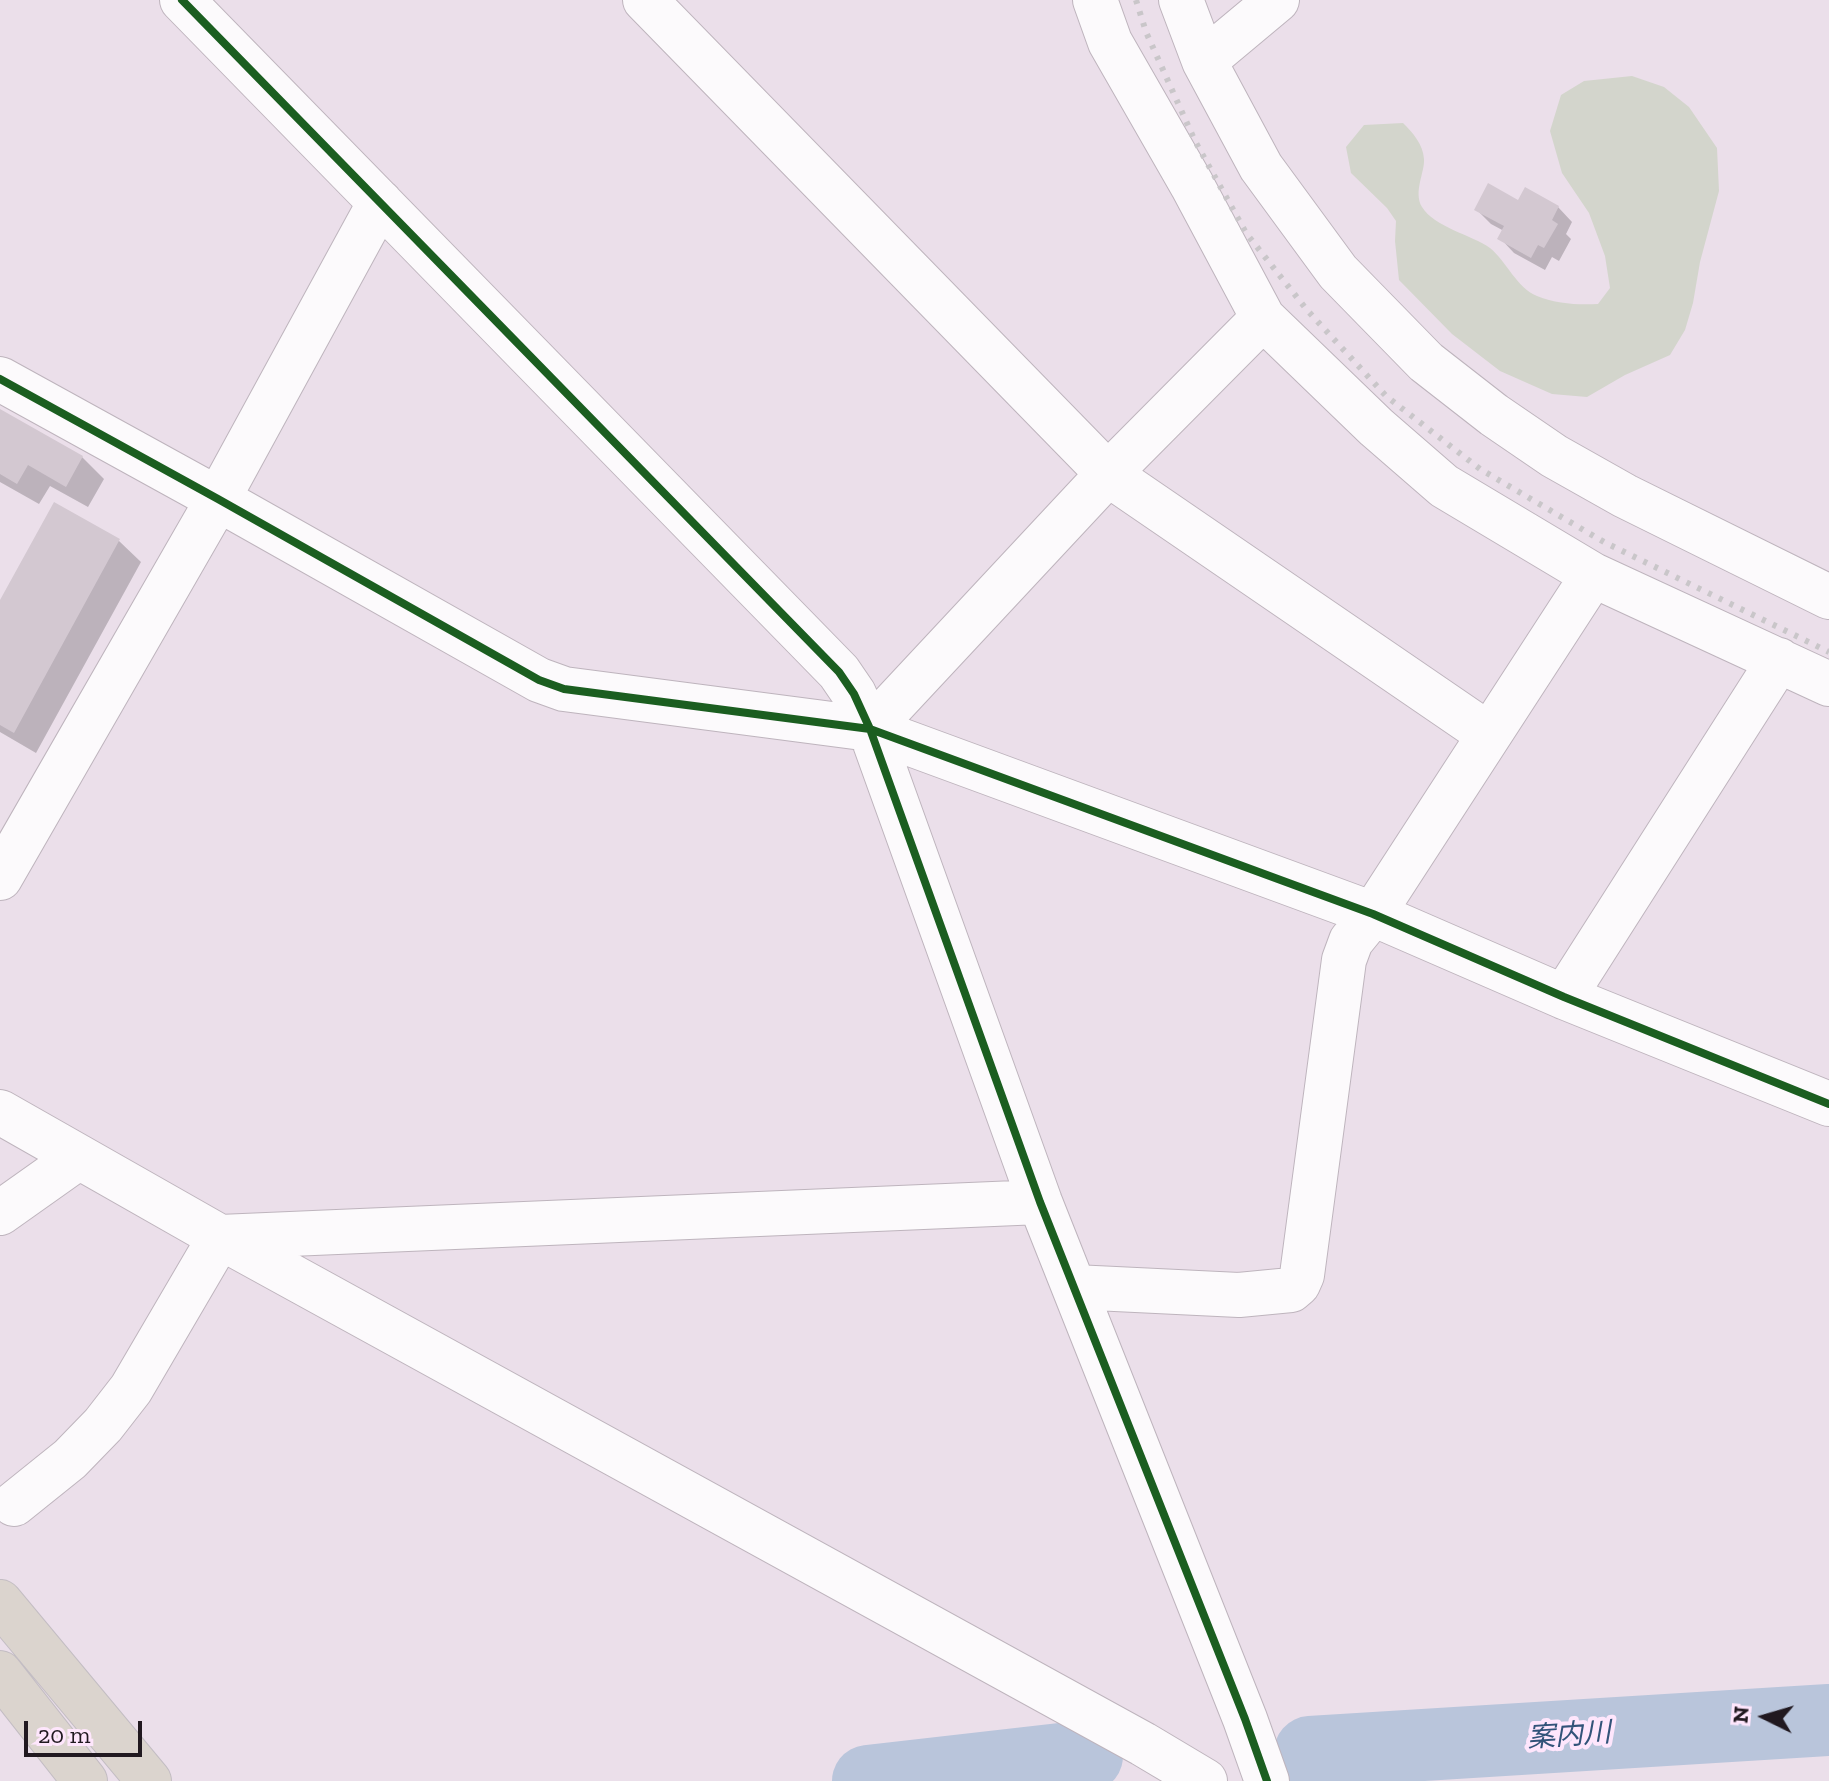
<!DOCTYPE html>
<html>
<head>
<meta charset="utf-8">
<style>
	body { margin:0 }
	#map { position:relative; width:1829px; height:1781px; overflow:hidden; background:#ebdfea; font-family:"Zilla Slab",serif }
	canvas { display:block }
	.north { position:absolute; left:1725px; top:1677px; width:80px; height:80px; -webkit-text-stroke:6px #fee6fc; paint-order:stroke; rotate:275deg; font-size:22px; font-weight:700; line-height:32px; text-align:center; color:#211920 }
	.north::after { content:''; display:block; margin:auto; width:28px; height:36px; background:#211920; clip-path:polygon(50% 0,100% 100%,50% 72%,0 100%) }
	.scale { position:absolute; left:24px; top:1721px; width:118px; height:36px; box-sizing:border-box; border:4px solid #211920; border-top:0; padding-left:10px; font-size:24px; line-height:28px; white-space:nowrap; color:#211920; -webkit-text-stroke:6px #fee6fc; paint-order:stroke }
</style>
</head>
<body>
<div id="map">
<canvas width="1829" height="1781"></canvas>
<div class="north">N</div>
<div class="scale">20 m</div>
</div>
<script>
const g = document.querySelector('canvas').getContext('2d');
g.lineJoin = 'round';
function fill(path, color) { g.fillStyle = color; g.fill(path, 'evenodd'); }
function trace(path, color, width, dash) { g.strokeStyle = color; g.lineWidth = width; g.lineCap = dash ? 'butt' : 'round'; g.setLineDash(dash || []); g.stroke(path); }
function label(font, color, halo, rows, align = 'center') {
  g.font = font + ' "Zilla Slab","Noto Sans JP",serif'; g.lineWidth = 8; g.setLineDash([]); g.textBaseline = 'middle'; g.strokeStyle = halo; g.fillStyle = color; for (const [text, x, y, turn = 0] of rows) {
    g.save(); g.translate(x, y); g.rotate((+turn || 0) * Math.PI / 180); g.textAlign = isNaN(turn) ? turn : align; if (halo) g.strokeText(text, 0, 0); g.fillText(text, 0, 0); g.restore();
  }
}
const green = new Path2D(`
	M 1632,76 L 1664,87 L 1689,107 L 1717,148 L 1719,191 L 1700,262 L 1693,303 L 1685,330 L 1670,355 L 1625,375 L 1587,397 L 1552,394 L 1500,371 L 1452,334 L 1399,280 L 1395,241 L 1396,221 L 1387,208 L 1351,173 L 1346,147 L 1364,125 L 1403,123 C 1413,133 1423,144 1424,159 C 1425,172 1413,192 1422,207 C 1434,227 1472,235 1490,248 C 1506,261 1517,288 1537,296 C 1557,304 1577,305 1598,304 L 1610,288 L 1605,256 L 1589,213 L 1562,173 L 1550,131 L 1561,95 L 1584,81 Z`);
const shadow = new Path2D(`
	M 1519,202 L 1558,207 L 1572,222 L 1566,234 L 1571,239 L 1559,261 L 1552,257 L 1545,270 L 1514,253 L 1500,238 L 1504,231 L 1491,224 L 1476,209 Z
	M 0,412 L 82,457 L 104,479 L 88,507 L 50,486 L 39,504 L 0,482 Z
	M 54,505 L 119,541 L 141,562 L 36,753 L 0,732 L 0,604 Z`);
const river = new Path2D(`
	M 1310,1752 L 1829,1720
	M 868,1781 L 1087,1756`);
const building = new Path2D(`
	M 1488,183 L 1518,200 L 1525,187 L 1559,206 L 1552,220 L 1558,224 L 1544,248 L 1538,245 L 1531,258 L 1497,239 L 1504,226 L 1474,210 Z
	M 0,409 L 83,456 L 66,487 L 28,465 L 17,484 L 0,474 Z
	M 54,502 L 120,539 L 14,733 L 0,725 L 0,600 Z`);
const minor = new Path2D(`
	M 182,0 L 839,672 L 854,694 L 870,729 L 1040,1202 L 1245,1719 L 1267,1781
	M 645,0 L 1108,474 L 1488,734
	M 1095,0 L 1110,42 L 1192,185 L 1263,318 L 1376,427 L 1444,486 L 1593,575 L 1829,684
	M 1181,0 L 1204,61 L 1261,167 L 1338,272 L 1426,362 L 1494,415 L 1554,456 L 1625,496 L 1829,597
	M 1204,61 L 1277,0
	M 0,379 L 218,499 L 539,680 L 564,689 L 870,729 L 1373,914 L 1564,997 L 1829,1104
	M 870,729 L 1108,474 L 1263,318
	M 0,878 L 218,499 L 380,202
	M 1564,997 L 1779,660
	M 0,1112 L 220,1237 L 1143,1744 L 1205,1781
	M 0,1213 L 79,1157
	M 220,1237 L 1040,1202
	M 1074,1287 L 1239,1295 L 1291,1290 L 1298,1284 L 1302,1275 L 1344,960 L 1351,941 L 1373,914 L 1593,575
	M 14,1504 L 70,1459 L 103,1425 L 131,1389 L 220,1237`);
const highway = new Path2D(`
	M 0,1602 L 149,1781
	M 0,1673 L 85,1781`);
const rail = new Path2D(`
	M 1136,0 L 1146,32 L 1195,141 L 1246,233 L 1307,310 L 1386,396 L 1480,469 L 1604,542 L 1829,652`);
const cycleway = new Path2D(`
	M 182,0 L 839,672 L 854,694 L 870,729 L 1040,1202 L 1245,1719 L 1267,1781
	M 0,379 L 218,499 L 539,680 L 564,689 L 870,729 L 1373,914 L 1564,997 L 1829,1104`);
const waterNames = [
	["案内川",1569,1736,-4]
];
fill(green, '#d3d5cc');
fill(shadow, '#0003');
trace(river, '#b9c5db', 72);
fill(building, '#d3c8d1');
trace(minor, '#beb4bd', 46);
trace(highway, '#c3bdc3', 46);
trace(minor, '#fcfafc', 44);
trace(highway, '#dbd4ce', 44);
trace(rail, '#c9c6c9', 6, [4, 8]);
trace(cycleway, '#1b5e20', 8);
label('italic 28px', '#325379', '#fee6fc', waterNames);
</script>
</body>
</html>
